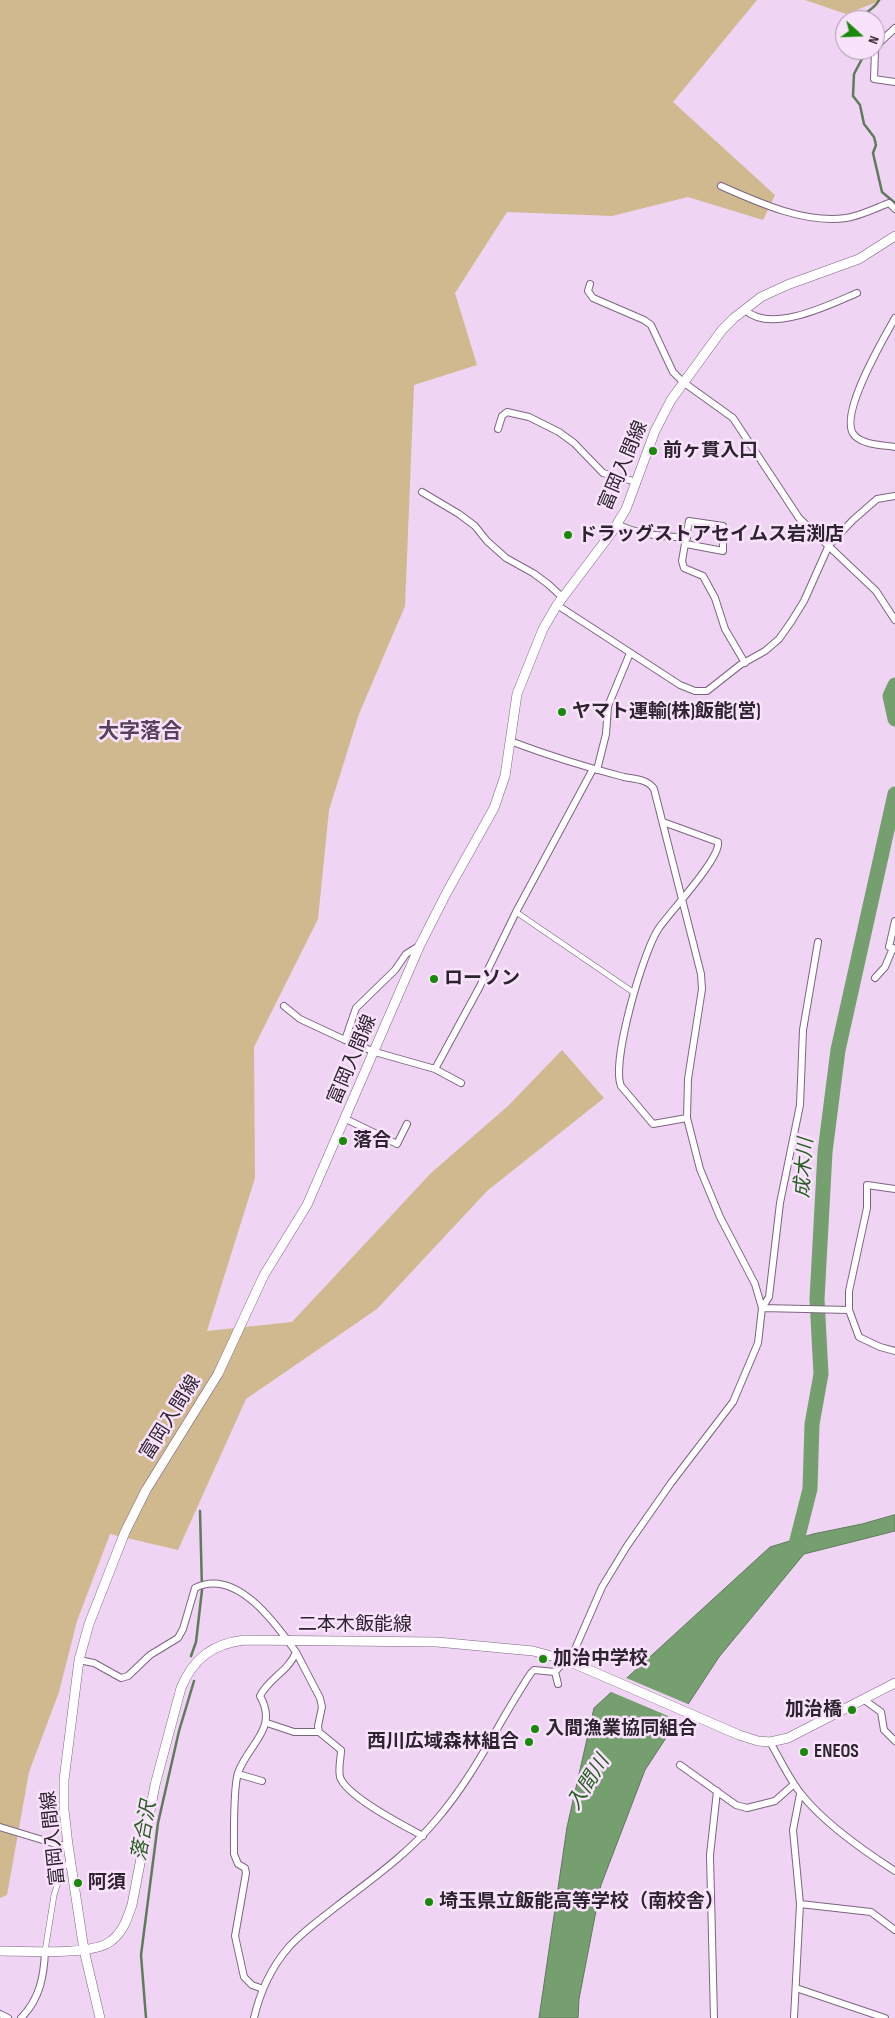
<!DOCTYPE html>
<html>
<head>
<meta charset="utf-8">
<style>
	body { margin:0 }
	#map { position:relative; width:895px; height:2018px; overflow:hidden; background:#efd4f3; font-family:"Sofia Sans Condensed",sans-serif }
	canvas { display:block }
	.north { position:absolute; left:835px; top:10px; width:50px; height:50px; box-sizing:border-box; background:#f9e3fc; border:1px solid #a897aa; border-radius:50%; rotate:110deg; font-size:14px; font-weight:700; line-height:20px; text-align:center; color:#2e242f }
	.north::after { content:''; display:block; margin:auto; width:18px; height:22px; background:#198909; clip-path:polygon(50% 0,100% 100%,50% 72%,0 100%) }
</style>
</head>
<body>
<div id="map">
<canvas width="895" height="2018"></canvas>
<div class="north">N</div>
</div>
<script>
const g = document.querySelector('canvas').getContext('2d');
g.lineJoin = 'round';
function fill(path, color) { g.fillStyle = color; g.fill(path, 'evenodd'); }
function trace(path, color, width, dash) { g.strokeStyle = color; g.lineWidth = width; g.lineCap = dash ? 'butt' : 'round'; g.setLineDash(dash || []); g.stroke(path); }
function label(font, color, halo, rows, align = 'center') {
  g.font = font + ' "Sofia Sans Condensed","Noto Sans JP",sans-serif'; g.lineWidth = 5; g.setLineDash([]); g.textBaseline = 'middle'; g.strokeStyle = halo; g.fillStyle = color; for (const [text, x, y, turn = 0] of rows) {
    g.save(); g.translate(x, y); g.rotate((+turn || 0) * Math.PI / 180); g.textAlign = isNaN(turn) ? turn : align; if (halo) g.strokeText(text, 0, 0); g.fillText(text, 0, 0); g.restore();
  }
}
const green = new Path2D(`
	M 0,0 L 757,0 L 673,102 L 775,195 L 763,220 L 688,197 L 612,216 L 507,212 L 455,293 L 477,365 L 414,385 L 405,606 L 359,714 L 329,810 L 318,919 L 254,1047 L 255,1178 L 207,1331 L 292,1322 L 431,1173 L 508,1106 L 562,1050 L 604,1098 L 487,1191 L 377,1309 L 246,1399 L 178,1550 L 110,1534 L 77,1621 L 59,1692 L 29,1772 L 7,1895 L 0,1898 Z
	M 805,0 L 882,0 L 846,14 Z`);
const water = new Path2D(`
	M 895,1515 L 895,1531 L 804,1554 L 719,1657 L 645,1770 L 601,1885 L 579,1999 L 578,2018 L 539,2018 L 567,1827 L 594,1708 L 770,1547 L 813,1534 L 862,1524 Z`);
const pier = new Path2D(`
	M 624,1677 L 690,1705 L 680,1721 L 609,1691 Z`);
const stream = new Path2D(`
	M 860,20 C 865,11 875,9 879,0
	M 862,50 L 864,55 L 854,74 L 853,96 L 860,105 L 864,124 L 874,137 L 876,145 L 873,153 L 882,192 L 895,203
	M 191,1656 L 196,1642 L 202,1590 L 200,1511
	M 146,2018 L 141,1955 L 158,1823 L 179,1731 L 194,1681`);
const river = new Path2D(`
	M 895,685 L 890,696 L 895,719
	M 795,1548 L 810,1489 L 812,1424 L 821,1374 L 817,1299 L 825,1152 L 838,1050 L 895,794`);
const pedestrian = new Path2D(`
	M 516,912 L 633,992
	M 45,1951 L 54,1895 L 63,1867 L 71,1863`);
const minor = new Path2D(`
	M 875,47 L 895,28
	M 875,50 L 874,79 L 895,82
	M 721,186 C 757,202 805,224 846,218 C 860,216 876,208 889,203 L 895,209
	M 590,284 L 588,291 L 593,298 L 644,320 L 651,325 L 673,372 L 683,382 L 733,418 L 799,518 L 876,591 L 895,620
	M 745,310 C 771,334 829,305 857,293
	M 895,318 C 884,338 836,418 855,436 C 864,445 883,445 895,447
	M 498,429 L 502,416 L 507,412 L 529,417 L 559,432 L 574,443 L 603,473 L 637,482
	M 422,492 L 459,514 L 475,526 L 487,541 L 506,558 L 533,573 L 548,584 L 562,597
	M 617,524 C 637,535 664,536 687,538
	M 686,544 L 723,551 L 723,526 L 689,521 L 682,561 L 684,568 L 703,576 L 715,598 L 725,629 L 745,663
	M 557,605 L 680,685 L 695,691 L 707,691 L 740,665 L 765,651 L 779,639 L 791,622 L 804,601 L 829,545 L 853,520 L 877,499 L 895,496
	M 597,770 L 606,734 L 608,706 L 630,653
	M 663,822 L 718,842 C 721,858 670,912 659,928 C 643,951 611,1062 621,1086 L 653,1124 L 687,1118
	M 895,921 L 889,947 L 895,949
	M 875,978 L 885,967 L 893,948
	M 284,1006 L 300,1019 L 345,1040 L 375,1052 L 435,1069 L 461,1083
	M 345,1040 L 356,1008 L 395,970 L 406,954 L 419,946
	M 435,1069 L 479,988 L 516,912 L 593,769
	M 346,1119 L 397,1144 L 407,1124
	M 762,1308 L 769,1297 L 780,1203 L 800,1105 L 803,1030 L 818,942
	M 762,1308 L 849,1310 L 859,1337 L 880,1347 L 895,1351
	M 849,1310 L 849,1291 L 867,1208 L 867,1185 L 895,1189
	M 296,1652 L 320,1698 L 322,1707 L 318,1726 L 319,1732 L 341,1750 C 341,1758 338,1768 340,1777 C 346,1796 404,1826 423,1836
	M 79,1660 L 94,1663 L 121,1678 L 128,1676 L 150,1655 L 178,1638 L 183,1629 L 195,1588 C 236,1567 276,1624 296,1652 C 289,1671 269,1678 260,1696 C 279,1729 248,1744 238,1773 C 233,1789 234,1835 234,1854 L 238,1864 L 245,1868 L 246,1873 L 235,1936 L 244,1977 L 252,1985 L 263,1989
	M 555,1672 L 558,1684
	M 863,1699 L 881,1712 L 884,1730 L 895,1741
	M 267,1723 L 294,1732 L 319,1732
	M 770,1742 C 780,1759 789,1779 802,1795 C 825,1824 864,1851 895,1871
	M 680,1765 L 736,1805 L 747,1808 L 775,1801 L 794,1784
	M 238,1774 L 262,1781
	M 0,1827 L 59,1845 L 68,1845
	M 800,1904 L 871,1912 L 895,1930
	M 796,1988 L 885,2018
	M 0,2014 L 8,2018
	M 21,2018 C 40,1999 44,1976 45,1951
	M 254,2018 C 260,1992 271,1968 288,1948 C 302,1932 321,1919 337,1906 C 372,1879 409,1853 437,1819 C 475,1775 499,1721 531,1673 L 534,1670 L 555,1672 L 575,1649 L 602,1587 L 627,1546 L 671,1483 L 733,1402 L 758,1343 L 762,1308 L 755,1284 L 720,1217 L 700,1169 L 687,1118 L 688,1079 L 702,989 L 701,974 L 654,789 C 648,779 634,779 624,777 C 585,767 547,755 510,741
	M 714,2018 L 710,1855 L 717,1791
	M 794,2018 L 800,1904 L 793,1830 L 800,1794`);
const secondary = new Path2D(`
	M 0,1951 C 25,1951 93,1956 111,1941 C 123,1932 127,1919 132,1905 L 155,1785 L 181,1688 C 193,1659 212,1644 244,1640 L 437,1642 L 533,1651 L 566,1660 L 739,1735 L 758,1741 L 770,1742 L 788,1738 L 895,1683
	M 100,2018 L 84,1950 L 68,1845 L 64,1810 L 64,1780 L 79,1660 L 89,1624 L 125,1532 L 146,1490 L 218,1374 L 264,1275 L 307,1205 L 420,945 L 447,892 L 494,808 L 505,776 L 517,694 L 543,629 L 557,605 L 612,532 L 626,509 L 655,431 L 671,400 L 722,330 L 734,318 L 761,297 L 787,285 L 859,259 L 895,236`);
const markers = [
	[653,451,5,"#198909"],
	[568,535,5,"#198909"],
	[562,712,5,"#198909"],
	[434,979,5,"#198909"],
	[343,1141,5,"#198909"],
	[543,1659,5,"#198909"],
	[852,1710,5,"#198909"],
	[535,1729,5,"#198909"],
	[529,1742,5,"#198909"],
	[804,1752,5,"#198909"],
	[78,1883,5,"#198909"],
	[429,1902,5,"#198909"]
];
const poiNames = [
	["前ヶ貫入口",663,451],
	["ドラッグストアセイムス岩渕店",578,535],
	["ヤマト運輸(株)飯能(営)",572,712],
	["ローソン",444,979],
	["落合",353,1141],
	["加治中学校",553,1659],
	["加治橋",842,1710,"right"],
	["入間漁業協同組合",545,1729],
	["西川広域森林組合",519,1742,"right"],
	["ENEOS",814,1752],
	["阿須",88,1883],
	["埼玉県立飯能高等学校（南校舎）",439,1902]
];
const streetNames = [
	["富岡入間線",624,466,-67],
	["富岡入間線",353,1060,-67],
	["富岡入間線",171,1418,-58],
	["二本木飯能線",355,1625],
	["富岡入間線",54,1838,-96]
];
const waterNames = [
	["成木川",805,1168,-86],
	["入間川",589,1783,-58],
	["落合沢",145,1831,-80]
];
const quarterNames = [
	["大字落合",140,733]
];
fill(green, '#d0b98f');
fill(water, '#769f70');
trace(water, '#607a5c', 1);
fill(pier, '#efd4f3');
trace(stream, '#607a5c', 2.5);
trace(river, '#769f70', 15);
trace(pedestrian, '#7d6581', 6);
trace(minor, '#7d6581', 8);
trace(secondary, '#7d6581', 10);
trace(pedestrian, '#fff', 5);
trace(minor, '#fff', 6);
trace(secondary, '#fff', 9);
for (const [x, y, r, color] of markers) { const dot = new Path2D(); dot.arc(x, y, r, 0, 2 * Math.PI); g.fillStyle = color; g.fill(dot); trace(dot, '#f9e3fc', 2); }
label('bold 19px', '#2e242f', '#f9e3fc', poiNames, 'left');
label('19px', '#2e242f', '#f9e3fc', streetNames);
label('italic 20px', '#265f20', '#f9e3fc', waterNames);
label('bold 21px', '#58415b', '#f9e3fc', quarterNames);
</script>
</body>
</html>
